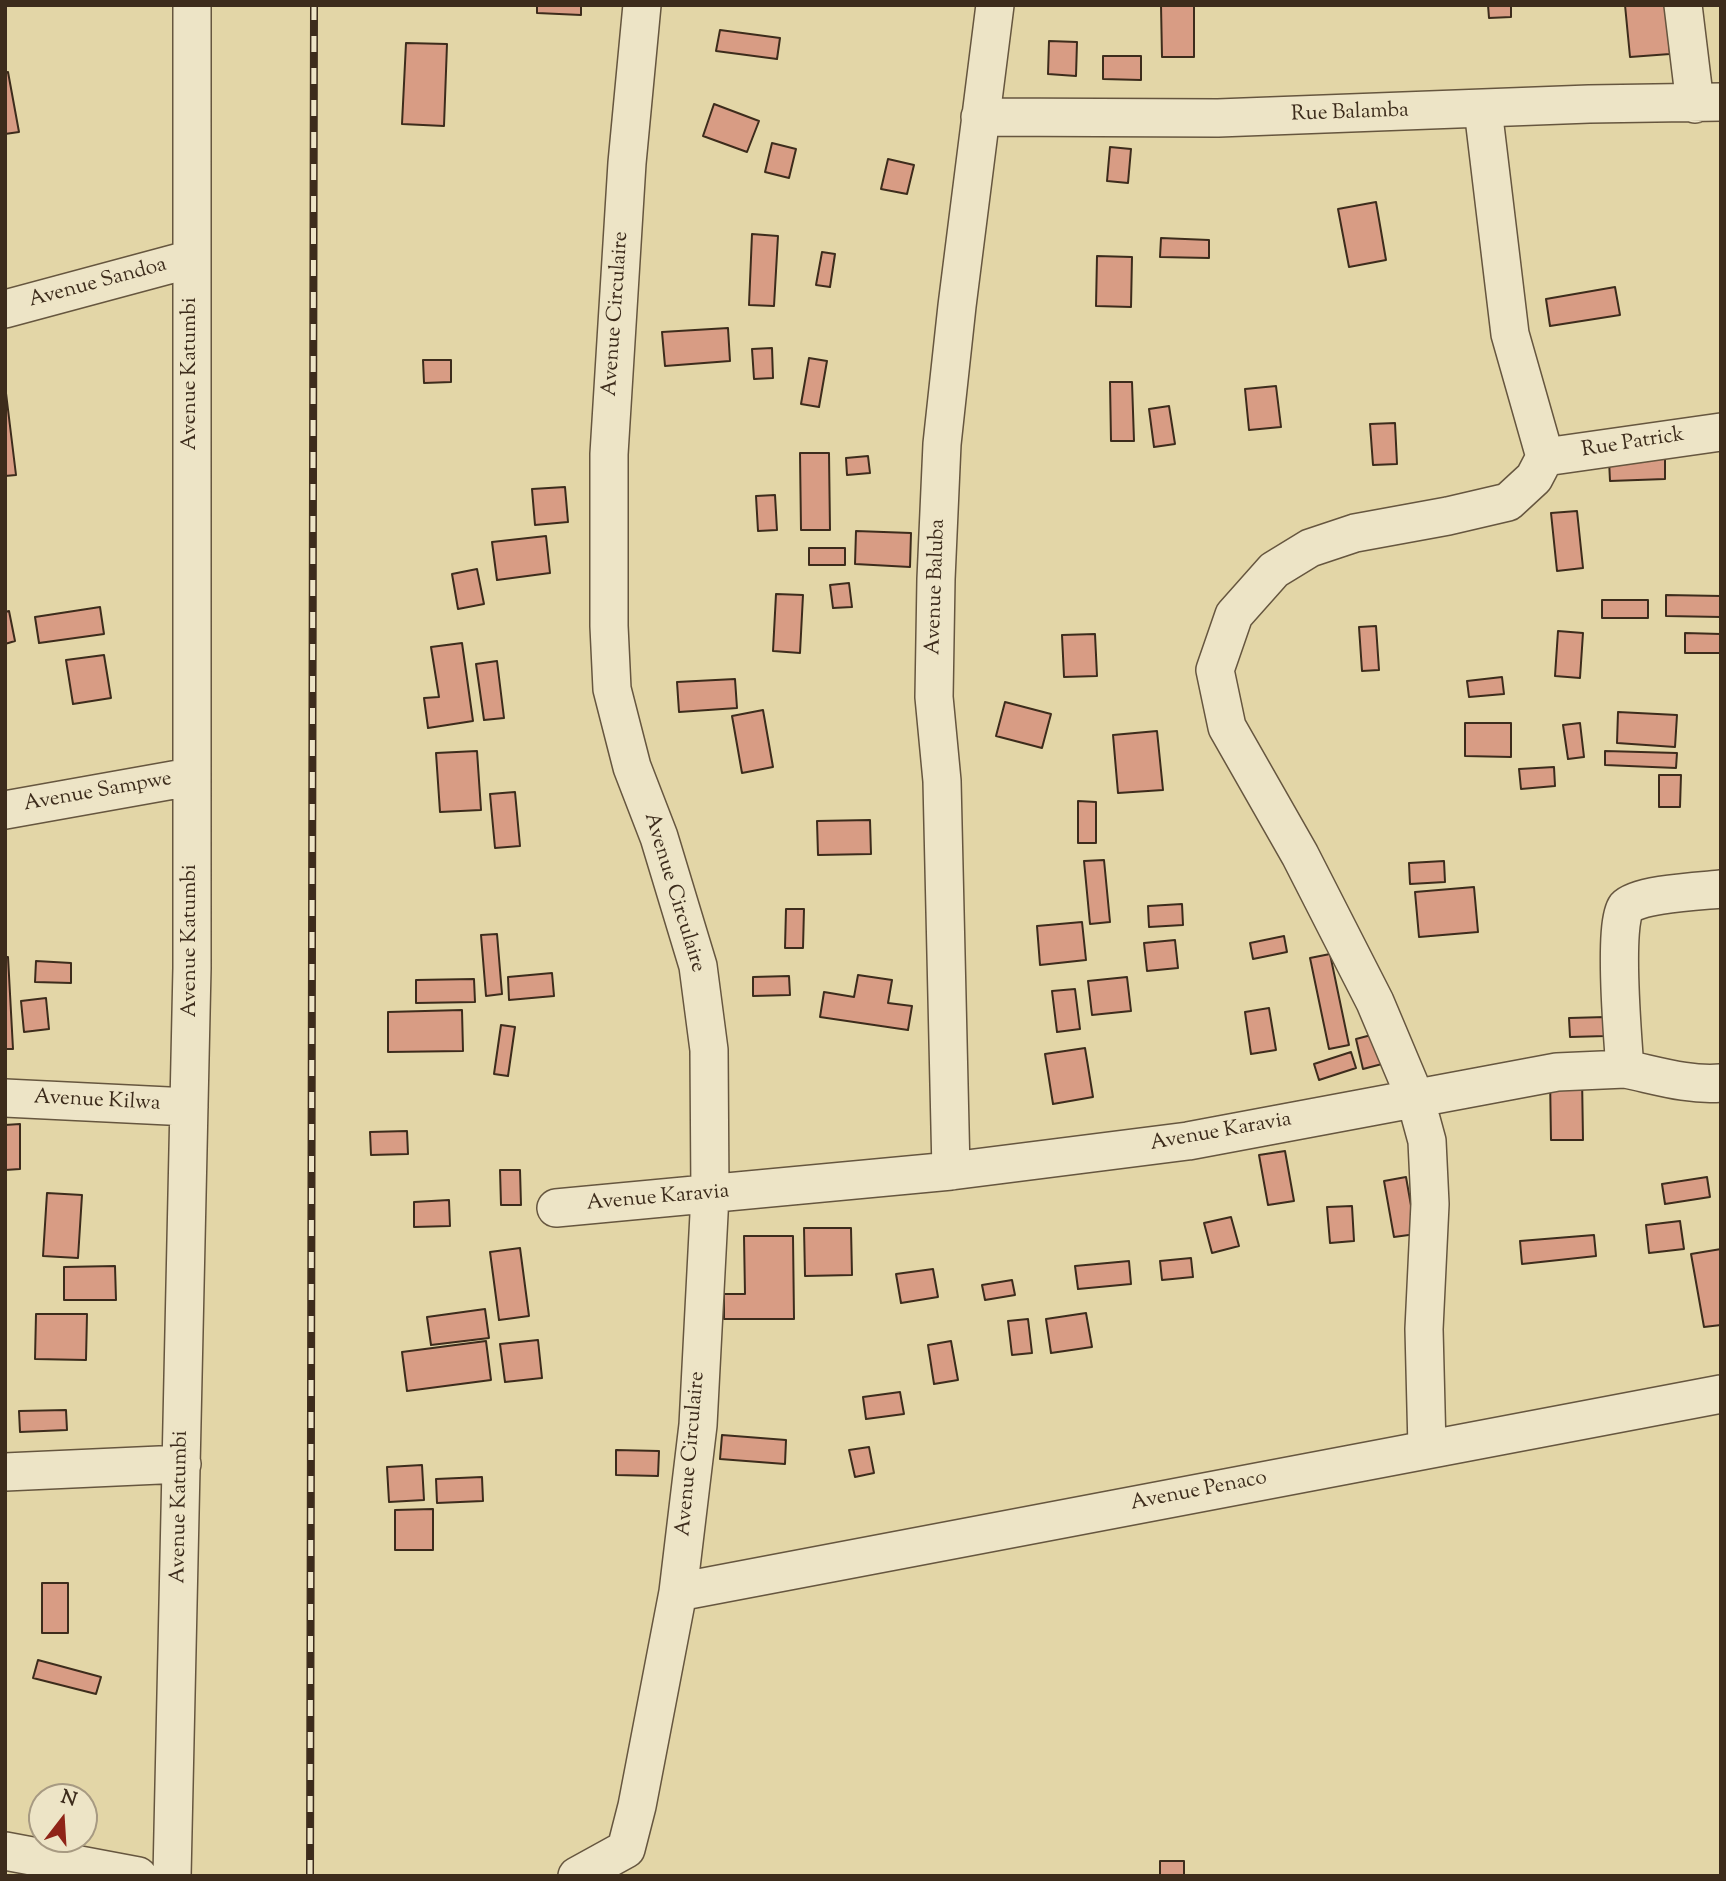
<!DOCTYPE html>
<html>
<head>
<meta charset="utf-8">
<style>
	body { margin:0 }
	#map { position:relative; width:1726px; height:1881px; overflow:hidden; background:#e3d6a7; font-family:"Sorts Mill Goudy",serif }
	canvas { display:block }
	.frame { position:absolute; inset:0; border:7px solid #3d2c1c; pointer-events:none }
	.north { position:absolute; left:28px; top:1783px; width:70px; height:70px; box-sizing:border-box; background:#ede4c6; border:2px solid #a79a82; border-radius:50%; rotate:17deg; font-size:19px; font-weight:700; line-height:28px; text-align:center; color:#3d2c1c }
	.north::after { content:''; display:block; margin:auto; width:24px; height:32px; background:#8f2418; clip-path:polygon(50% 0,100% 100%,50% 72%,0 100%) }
</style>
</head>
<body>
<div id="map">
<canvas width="1726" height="1881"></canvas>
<div class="frame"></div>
<div class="north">N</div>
</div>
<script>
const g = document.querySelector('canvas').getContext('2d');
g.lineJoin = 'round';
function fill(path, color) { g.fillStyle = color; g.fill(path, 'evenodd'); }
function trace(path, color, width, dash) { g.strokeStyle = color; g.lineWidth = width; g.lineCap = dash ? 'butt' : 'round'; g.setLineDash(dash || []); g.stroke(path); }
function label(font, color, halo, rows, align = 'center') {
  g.font = font + ' "Sorts Mill Goudy",serif'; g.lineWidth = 5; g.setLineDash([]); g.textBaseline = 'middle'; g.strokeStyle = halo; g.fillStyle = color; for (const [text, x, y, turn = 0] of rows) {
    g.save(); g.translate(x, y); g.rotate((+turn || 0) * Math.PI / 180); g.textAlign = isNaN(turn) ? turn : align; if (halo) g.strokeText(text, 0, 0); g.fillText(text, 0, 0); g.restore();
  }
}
const building = new Path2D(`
	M 537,5 L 581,5 L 581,15 L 537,13 Z
	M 1161,5 L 1194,5 L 1194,57 L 1162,57 Z
	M 1488,5 L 1511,5 L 1511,17 L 1489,18 Z
	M 1625,5 L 1666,5 L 1670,54 L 1630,57 Z
	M 720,30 L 780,38 L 777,59 L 716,51 Z
	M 1049,41 L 1077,42 L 1076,76 L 1048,74 Z
	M 406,43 L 447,44 L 444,126 L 402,124 Z
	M 1103,56 L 1141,56 L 1141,80 L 1103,79 Z
	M 8,72 L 19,132 L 5,134 L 5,73 Z
	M 714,104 L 759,121 L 747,152 L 703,136 Z
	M 772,143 L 796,149 L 789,178 L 765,172 Z
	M 1110,147 L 1131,149 L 1128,183 L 1107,181 Z
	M 888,159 L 914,165 L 907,194 L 881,189 Z
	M 1376,202 L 1386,260 L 1349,267 L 1338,209 Z
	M 752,234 L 778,236 L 774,306 L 749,305 Z
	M 1161,238 L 1209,240 L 1209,258 L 1160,257 Z
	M 822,252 L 835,254 L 830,287 L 816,285 Z
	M 1097,256 L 1132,257 L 1131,307 L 1096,306 Z
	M 1615,287 L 1620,315 L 1550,326 L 1546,299 Z
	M 728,328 L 730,361 L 665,366 L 662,332 Z
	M 772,348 L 773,378 L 754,379 L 752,349 Z
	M 809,358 L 827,361 L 819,407 L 801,404 Z
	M 423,360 L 451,360 L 451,382 L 424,383 Z
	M 1110,382 L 1132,382 L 1134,441 L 1111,441 Z
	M 5,385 L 16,475 L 5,476 Z
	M 1276,386 L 1281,427 L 1249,430 L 1245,389 Z
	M 1169,406 L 1175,444 L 1154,447 L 1149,409 Z
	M 1395,423 L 1397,464 L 1373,465 L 1370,424 Z
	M 800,453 L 829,453 L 830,530 L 801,530 Z
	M 868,456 L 870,473 L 847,475 L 846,458 Z
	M 1665,457 L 1665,479 L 1610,481 L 1609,460 Z
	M 565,487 L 568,522 L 535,525 L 532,489 Z
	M 775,495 L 777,530 L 758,531 L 756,496 Z
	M 1577,511 L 1583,568 L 1557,571 L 1551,513 Z
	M 856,531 L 911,533 L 910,567 L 855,564 Z
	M 546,536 L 550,573 L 497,580 L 492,542 Z
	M 809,548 L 845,548 L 845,565 L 809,565 Z
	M 477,569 L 484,604 L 458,609 L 452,574 Z
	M 849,583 L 852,607 L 833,608 L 830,585 Z
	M 776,594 L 803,595 L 800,653 L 773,651 Z
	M 1666,595 L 1721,596 L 1721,617 L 1666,616 Z
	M 1602,600 L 1648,600 L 1648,618 L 1602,618 Z
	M 100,607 L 104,634 L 39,643 L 35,617 Z
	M 9,611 L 15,641 L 5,644 L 5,612 Z
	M 1376,626 L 1379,670 L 1362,671 L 1359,627 Z
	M 1558,631 L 1583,633 L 1580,678 L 1555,676 Z
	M 1685,633 L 1721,634 L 1721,653 L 1685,653 Z
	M 1095,634 L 1097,676 L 1064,677 L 1062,635 Z
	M 462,643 L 473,721 L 428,728 L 424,698 L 439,697 L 431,647 Z
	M 104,655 L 111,698 L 73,704 L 66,660 Z
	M 497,661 L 504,718 L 484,720 L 476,664 Z
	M 1502,677 L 1504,694 L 1469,697 L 1467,681 Z
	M 735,679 L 737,708 L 679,712 L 677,682 Z
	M 1005,702 L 1051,714 L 1042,748 L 996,736 Z
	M 763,710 L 773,767 L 742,773 L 732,716 Z
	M 1618,712 L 1677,715 L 1675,747 L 1617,743 Z
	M 1465,723 L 1511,723 L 1511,757 L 1465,756 Z
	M 1580,723 L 1584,757 L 1568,759 L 1563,725 Z
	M 1157,731 L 1163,790 L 1118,793 L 1113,735 Z
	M 477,751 L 481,810 L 440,812 L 436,753 Z
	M 1605,751 L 1677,753 L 1676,768 L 1605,765 Z
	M 1554,767 L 1555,786 L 1521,789 L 1519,769 Z
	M 1659,775 L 1681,775 L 1680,807 L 1659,807 Z
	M 515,792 L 520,846 L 495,848 L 490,794 Z
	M 1078,801 L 1096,802 L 1096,843 L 1078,843 Z
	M 870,820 L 871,854 L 818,855 L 817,821 Z
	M 1104,860 L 1110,922 L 1090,924 L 1084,861 Z
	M 1444,861 L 1445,882 L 1410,884 L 1409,863 Z
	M 1474,887 L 1478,932 L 1419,937 L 1415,892 Z
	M 1182,904 L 1183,925 L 1149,927 L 1148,906 Z
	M 786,909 L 804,909 L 803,948 L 785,948 Z
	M 1082,922 L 1086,960 L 1040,965 L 1037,926 Z
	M 497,934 L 502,994 L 486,996 L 481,935 Z
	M 1284,936 L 1287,952 L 1253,959 L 1250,943 Z
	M 1175,940 L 1178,968 L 1147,971 L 1144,943 Z
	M 1330,954 L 1349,1045 L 1329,1049 L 1310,958 Z
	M 5,957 L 8,957 L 13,1049 L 5,1049 Z
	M 36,961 L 71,963 L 71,983 L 35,982 Z
	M 552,973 L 554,996 L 509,1000 L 508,977 Z
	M 858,975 L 892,980 L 888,1003 L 912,1006 L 908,1030 L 820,1017 L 824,992 L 854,997 Z
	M 789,976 L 790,995 L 753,996 L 753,977 Z
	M 1127,977 L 1131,1011 L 1092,1015 L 1088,981 Z
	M 474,979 L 475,1002 L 416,1003 L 416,980 Z
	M 1075,989 L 1080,1029 L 1057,1032 L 1052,991 Z
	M 46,998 L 49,1029 L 24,1032 L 21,1001 Z
	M 1269,1008 L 1276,1050 L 1251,1054 L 1245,1012 Z
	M 462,1010 L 463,1051 L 388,1052 L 388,1012 Z
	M 1606,1017 L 1606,1036 L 1570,1037 L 1569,1018 Z
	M 501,1025 L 515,1027 L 508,1076 L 494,1074 Z
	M 1375,1034 L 1382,1064 L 1363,1069 L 1356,1039 Z
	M 1085,1048 L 1093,1097 L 1053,1104 L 1045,1054 Z
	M 1351,1052 L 1356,1068 L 1319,1080 L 1314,1064 Z
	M 1550,1076 L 1582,1076 L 1583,1140 L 1551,1140 Z
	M 20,1124 L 20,1169 L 5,1170 L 5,1125 Z
	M 407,1131 L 408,1154 L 371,1155 L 370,1132 Z
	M 1285,1151 L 1294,1201 L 1268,1205 L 1259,1155 Z
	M 500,1170 L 520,1170 L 521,1205 L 501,1205 Z
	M 1406,1177 L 1416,1234 L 1394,1237 L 1384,1181 Z
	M 1707,1177 L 1710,1197 L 1665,1204 L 1662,1184 Z
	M 47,1193 L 82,1195 L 78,1258 L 43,1256 Z
	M 449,1200 L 450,1226 L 414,1227 L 414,1202 Z
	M 1352,1206 L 1354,1241 L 1330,1243 L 1327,1207 Z
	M 1231,1217 L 1239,1246 L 1212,1253 L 1204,1223 Z
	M 1680,1221 L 1684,1249 L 1649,1253 L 1646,1225 Z
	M 804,1228 L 851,1228 L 852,1275 L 805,1276 Z
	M 1594,1235 L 1596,1256 L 1522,1264 L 1520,1241 Z
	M 744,1236 L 793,1236 L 794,1319 L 724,1319 L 724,1294 L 745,1294 Z
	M 520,1248 L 529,1316 L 499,1320 L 490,1252 Z
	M 1721,1249 L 1721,1325 L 1704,1327 L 1691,1254 Z
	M 1191,1258 L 1193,1277 L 1162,1280 L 1160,1261 Z
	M 1129,1261 L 1131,1284 L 1078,1289 L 1075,1266 Z
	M 115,1266 L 116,1300 L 64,1300 L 64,1267 Z
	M 933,1269 L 938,1297 L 901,1303 L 896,1274 Z
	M 1012,1280 L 1015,1295 L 985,1300 L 982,1285 Z
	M 485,1309 L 489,1338 L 431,1345 L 427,1317 Z
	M 1086,1313 L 1092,1347 L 1051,1353 L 1046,1319 Z
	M 36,1314 L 87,1314 L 86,1360 L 35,1359 Z
	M 1028,1319 L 1032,1353 L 1012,1355 L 1008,1321 Z
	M 538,1340 L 542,1378 L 505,1382 L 500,1344 Z
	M 486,1341 L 491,1380 L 407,1391 L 402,1352 Z
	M 951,1341 L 958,1380 L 934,1384 L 928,1345 Z
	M 900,1392 L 904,1414 L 866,1419 L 863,1397 Z
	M 66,1410 L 67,1430 L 20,1432 L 19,1411 Z
	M 722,1435 L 786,1440 L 785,1464 L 720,1459 Z
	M 869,1447 L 874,1473 L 855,1477 L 849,1450 Z
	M 616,1450 L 659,1451 L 658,1476 L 616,1475 Z
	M 422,1465 L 424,1500 L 389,1502 L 387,1467 Z
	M 482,1477 L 483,1501 L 437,1503 L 436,1479 Z
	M 433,1509 L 433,1550 L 395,1550 L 395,1510 Z
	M 42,1583 L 68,1583 L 68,1633 L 42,1633 Z
	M 38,1660 L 101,1677 L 96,1694 L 33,1678 Z
	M 1160,1861 L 1184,1861 L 1184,1876 L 1160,1876 Z`);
const minor = new Path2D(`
	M 1683,5 L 1695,104
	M 980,117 L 1218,118 L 1589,104 L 1721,102
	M 5,309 L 191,259
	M 1545,457 L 1721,432
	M 5,810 L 190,777
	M 1625,1069 C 1655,1075 1689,1086 1721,1083
	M 5,1098 L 189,1107
	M 951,1171 L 942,781 L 934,697 L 936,579 L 942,444 L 957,306 L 995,5
	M 556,1208 L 951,1171 L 1188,1141 L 1557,1072 L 1625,1069 C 1623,1042 1613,924 1626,907 C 1637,894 1702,891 1721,889
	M 1427,1448 L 1424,1329 L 1430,1204 L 1427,1141 L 1415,1097 L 1375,1002 L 1300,855 L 1227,727 L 1215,670 L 1234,615 L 1274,570 L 1310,548 L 1355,533 L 1448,516 L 1508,502 L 1534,478 L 1545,457 L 1510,334 L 1483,109
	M 5,1472 L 182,1464
	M 678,1592 L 1721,1394
	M 5,1851 L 138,1876
	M 172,1876 L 192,968 L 192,5
	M 577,1876 L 626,1849 L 637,1806 L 678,1592 L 698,1425 L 710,1195 L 709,1050 L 698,966 L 659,837 L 632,767 L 612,689 L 609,626 L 609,454 L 627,163 L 642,5`);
const rail = new Path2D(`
	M 310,1876 L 314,5`);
const streetNames = [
	["Rue Balamba",1350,114,-2],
	["Avenue Sandoa",98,284,-15],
	["Avenue Circulaire",617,314,-86],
	["Avenue Katumbi",191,374,-90],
	["Rue Patrick",1633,444,-9],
	["Avenue Baluba",937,587,-88],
	["Avenue Sampwe",98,793,-10],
	["Avenue Circulaire",673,893,73],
	["Avenue Katumbi",191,941,-90],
	["Avenue Kilwa",97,1102,3],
	["Avenue Karavia",1221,1133,-10],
	["Avenue Karavia",658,1199,-5],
	["Avenue Circulaire",692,1454,-85],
	["Avenue Penaco",1199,1492,-11],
	["Avenue Katumbi",181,1507,-89]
];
fill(building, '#d89c84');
trace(building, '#3d2c1c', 2);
trace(minor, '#66563f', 40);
trace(minor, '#ede4c6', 37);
trace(rail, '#3d2c1c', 8);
trace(rail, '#ede4c6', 5, [16]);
label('21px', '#3d2c1c', '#ede4c6', streetNames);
</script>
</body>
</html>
